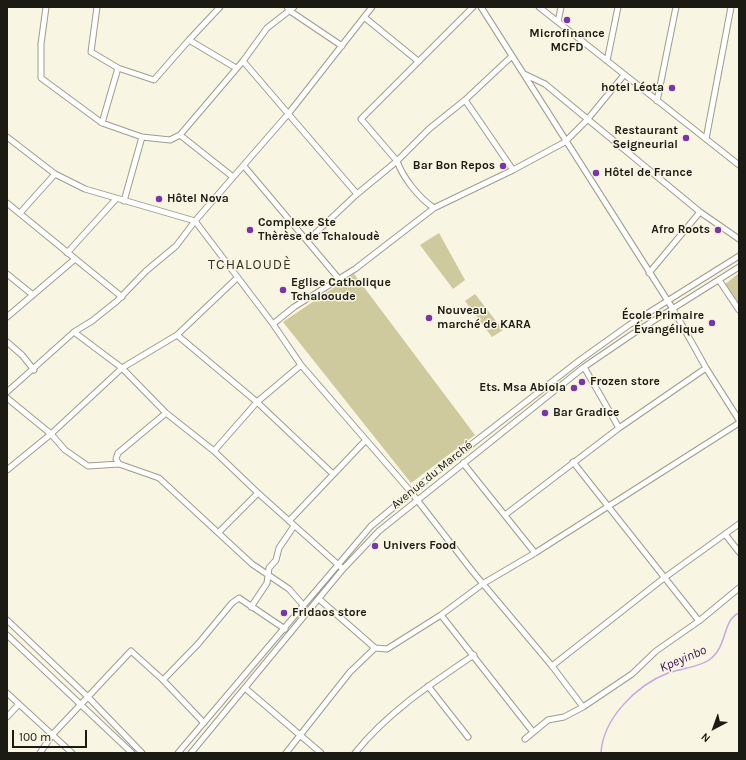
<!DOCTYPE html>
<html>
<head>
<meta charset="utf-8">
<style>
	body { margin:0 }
	#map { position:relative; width:746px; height:760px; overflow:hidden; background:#f8f5e2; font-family:Karla,sans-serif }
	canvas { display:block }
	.frame { position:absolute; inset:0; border:8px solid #1b1a13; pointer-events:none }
	.north { position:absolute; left:694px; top:708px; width:40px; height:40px; -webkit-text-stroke:3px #f8f5e2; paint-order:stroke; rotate:221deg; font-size:11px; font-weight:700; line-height:16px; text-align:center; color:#1b1a13 }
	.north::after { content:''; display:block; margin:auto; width:14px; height:18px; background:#1b1a13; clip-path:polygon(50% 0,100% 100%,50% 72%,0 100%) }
	.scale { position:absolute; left:12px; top:730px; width:75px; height:18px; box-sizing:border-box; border:2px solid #1b1a13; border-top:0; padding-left:5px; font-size:12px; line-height:14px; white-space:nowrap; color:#1b1a13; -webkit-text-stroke:3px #f8f5e2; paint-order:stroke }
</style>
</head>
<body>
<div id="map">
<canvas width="746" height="760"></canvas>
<div class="frame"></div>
<div class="north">N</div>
<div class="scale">100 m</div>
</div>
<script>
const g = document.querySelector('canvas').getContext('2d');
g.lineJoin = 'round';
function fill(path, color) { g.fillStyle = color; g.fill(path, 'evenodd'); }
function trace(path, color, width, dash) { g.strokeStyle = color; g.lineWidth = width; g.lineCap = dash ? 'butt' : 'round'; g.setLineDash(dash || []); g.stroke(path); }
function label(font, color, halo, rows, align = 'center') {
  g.font = font + ' Karla,sans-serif'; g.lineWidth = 3; g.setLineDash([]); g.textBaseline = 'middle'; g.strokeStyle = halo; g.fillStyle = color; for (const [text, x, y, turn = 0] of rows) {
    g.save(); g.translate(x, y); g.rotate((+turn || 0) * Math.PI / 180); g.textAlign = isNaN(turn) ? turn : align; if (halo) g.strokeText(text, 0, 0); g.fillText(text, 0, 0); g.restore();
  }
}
const green = new Path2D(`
	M 439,233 L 465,280 L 453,289 L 420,245 Z
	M 739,273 L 739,308 L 724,285 Z
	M 354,274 L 475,435 L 411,483 L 283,322 Z
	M 475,294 L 503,330 L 492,337 L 465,301 Z`);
const stream = new Path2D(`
	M 601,753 C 603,718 637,685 668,673 C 682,668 697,668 709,660 C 728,647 722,620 739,613`);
const street = new Path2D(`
	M 46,7 L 41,44 L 41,78 L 102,123 L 142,137 L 170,140 L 180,135 L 243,61 L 267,28 L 294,7
	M 97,7 L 91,52 L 118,68
	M 287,7 L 290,11 L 342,46
	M 481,7 L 673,309 L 706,368 L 739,420
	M 539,7 L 739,165
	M 364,17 L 418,61
	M 558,22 L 561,7
	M 189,40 L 220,7
	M 243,61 L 357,194 L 397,161 L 361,119 L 473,7
	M 607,61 L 618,7
	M 524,74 L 545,84 L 700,212 L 739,239
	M 465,100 L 512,56
	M 657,101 L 676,7
	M 102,123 L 118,68 L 154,80 L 189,40 L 236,68
	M 180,135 L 233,177
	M 7,137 L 55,174 L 85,189 L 195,221 L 289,113 L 372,7
	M 706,139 L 731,7
	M 244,166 L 339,279
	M 124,201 L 142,137
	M 7,203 L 122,297
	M 434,208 C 419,198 403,178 397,161 L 429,129 L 465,100 L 513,170
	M 20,213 L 55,174
	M 307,241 L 357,194
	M 67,253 L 116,199
	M 649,273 L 700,212
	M 7,274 L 33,295
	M 719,280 L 739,310
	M 7,317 L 75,259
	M 273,324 L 294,307 L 355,269 L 434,208 L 513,170 L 565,142 L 587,120 L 624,75
	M 74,332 L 122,368 L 177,335 L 237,278
	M 177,335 L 257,402 L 333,474
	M 7,342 L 22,355 L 34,370
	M 584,367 L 619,428
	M 7,392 L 74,332 L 92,321 L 117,301 L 146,271 L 176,246 L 195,221 L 273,324 L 301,365 L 411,492 L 473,572 L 552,666 L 583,707
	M 7,398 L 51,434 L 65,450 L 88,466 L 119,464
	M 166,413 L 118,453 L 116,459 L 119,464 L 159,478 L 252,564 L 289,589 L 303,605
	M 214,451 L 257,402 L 301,365
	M 573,462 L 699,621
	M 463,463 L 535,553
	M 7,470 L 51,434 L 122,368 L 166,413 L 214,451 L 258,493 L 343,569
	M 505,515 L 619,428 L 706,368
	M 289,521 L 365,441
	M 219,532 L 258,493
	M 725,534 L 739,552
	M 319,599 L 375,648 L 387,649 L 441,615 L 484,583 L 535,553 L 739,423
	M 251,607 L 267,583 L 269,568 L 276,560 L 279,548 L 294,526
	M 441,615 L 533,732
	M 7,620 L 87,696 L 142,753
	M 7,635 L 132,753
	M 552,666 L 664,578 L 739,524
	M 163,680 L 198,644 L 232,603 L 239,598 L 285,629
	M 428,686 L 468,737
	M 245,688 L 321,753
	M 7,693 L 72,753
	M 7,717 L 19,704
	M 525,739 L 548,720 L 564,717 L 583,707 L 632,674 L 656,651 L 699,621 L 739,588
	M 40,753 L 52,735 L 131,651 L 163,680 L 204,723
	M 178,753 L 371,526 L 436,472 L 580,360 L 629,325 L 739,256
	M 191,753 L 343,569 L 379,531 L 584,367 L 634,333 L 739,267
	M 286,753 L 350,672 L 375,648
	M 355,753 C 388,712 431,684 474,655`);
const markers = [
	[567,20,4,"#7836aa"],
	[672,88,4,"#7836aa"],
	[686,138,4,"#7836aa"],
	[503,166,4,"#7836aa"],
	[596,173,4,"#7836aa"],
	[159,199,4,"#7836aa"],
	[250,230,4,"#7836aa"],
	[718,230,4,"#7836aa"],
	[283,290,4,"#7836aa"],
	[429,318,4,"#7836aa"],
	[712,323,4,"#7836aa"],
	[582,382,4,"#7836aa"],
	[574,388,4,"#7836aa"],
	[545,413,4,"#7836aa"],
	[375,546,4,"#7836aa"],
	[284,613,4,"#7836aa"]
];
const poiNames = [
	["Microfinance",567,34,"center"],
	["MCFD",567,48,"center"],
	["hotel Léota",664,88,"right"],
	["Restaurant",678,131,"right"],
	["Seigneurial",678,145,"right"],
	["Bar Bon Repos",495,166,"right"],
	["Hôtel de France",604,173],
	["Hôtel Nova",167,199],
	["Complexe Ste",258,223],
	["Thèrèse de Tchaloudè",258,237],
	["Afro Roots",710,230,"right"],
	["Eglise Catholique",291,283],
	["Tchalooude",291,297],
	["Nouveau",437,311],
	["marché de KARA",437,325],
	["École Primaire",704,316,"right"],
	["Évangélique",704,330,"right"],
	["Frozen store",590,382],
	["Ets. Msa Abiola",566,388,"right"],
	["Bar Gradice",553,413],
	["Univers Food",383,546],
	["Fridaos store",292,613]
];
const streetNames = [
	["Avenue du Marché",432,475,-39]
];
const waterNames = [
	["Kpeyinbo",683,659,-23]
];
const quarterNames = [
	["TCHALOUDÈ",250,265]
];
fill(green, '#cfc99e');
trace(stream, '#c5a7e5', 1.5);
trace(street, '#9f9c8b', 7);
trace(street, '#fff', 5);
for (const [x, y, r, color] of markers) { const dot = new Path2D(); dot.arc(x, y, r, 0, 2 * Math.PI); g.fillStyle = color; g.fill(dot); trace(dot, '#f8f5e2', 1.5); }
label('bold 12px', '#1b1a13', '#f8f5e2', poiNames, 'left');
label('12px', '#1b1a13', '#f8f5e2', streetNames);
label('italic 13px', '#3d135b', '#f8f5e2', waterNames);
g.letterSpacing = '1px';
label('14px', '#333122', '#f8f5e2', quarterNames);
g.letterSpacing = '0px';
</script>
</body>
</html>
